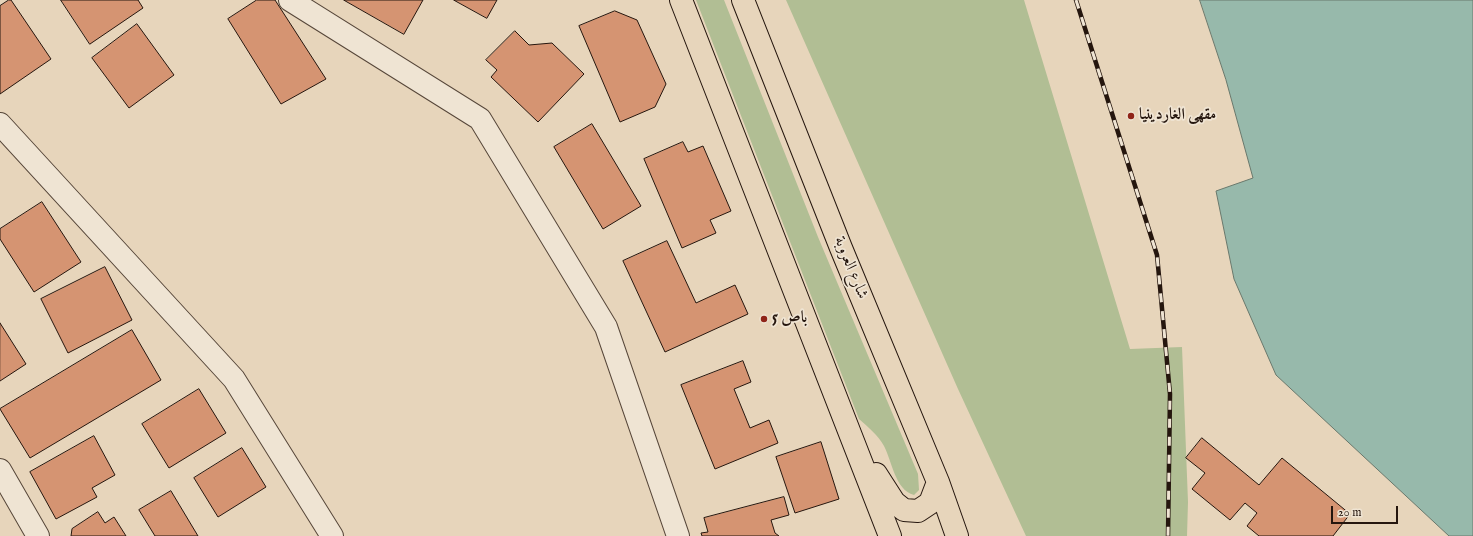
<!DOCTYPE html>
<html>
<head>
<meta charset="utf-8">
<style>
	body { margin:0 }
	#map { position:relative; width:1473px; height:536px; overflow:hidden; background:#e7d5bb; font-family:"IM FELL English",serif }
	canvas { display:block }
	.scale { position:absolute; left:1331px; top:506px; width:67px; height:18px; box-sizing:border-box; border:2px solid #25160e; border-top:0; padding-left:5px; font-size:12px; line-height:14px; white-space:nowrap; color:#25160e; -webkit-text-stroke:3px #efe4d3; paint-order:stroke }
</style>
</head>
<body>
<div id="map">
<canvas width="1473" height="536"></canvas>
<div class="scale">20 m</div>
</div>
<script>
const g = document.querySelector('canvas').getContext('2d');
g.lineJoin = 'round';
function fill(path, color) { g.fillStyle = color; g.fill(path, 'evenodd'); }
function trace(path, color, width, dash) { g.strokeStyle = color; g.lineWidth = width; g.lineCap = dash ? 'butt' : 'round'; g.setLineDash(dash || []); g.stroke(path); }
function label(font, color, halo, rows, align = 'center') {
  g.font = font + ' "IM FELL English",Amiri,serif'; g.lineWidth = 3.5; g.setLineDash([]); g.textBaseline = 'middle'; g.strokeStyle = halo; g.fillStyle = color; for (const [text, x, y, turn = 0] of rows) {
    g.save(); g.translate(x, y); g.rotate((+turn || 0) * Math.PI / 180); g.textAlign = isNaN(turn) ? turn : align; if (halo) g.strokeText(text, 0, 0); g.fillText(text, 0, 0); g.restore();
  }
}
const green = new Path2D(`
	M 696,0 L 724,0 L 818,237 L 918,474 L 919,490 L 914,495 C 895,490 892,461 884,446 C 878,435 868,427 859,419 Z
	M 786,0 L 1024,0 L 1130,349 L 1182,347 L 1188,502 L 1187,536 L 1026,536 L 958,389 Z`);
const water = new Path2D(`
	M 1200,0 L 1473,0 L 1473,536 L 1449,536 L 1276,375 L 1234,279 L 1216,191 L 1253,178 L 1226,80 Z`);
const building = new Path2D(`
	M 9,0 L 11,0 L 51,59 L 0,94 L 0,6 Z
	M 61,0 L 138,0 L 143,8 L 90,44 Z
	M 257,0 L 275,0 L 326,79 L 281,104 L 228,19 Z
	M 344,0 L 423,0 L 404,34 Z
	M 454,0 L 497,0 L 487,18 Z
	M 615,11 L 637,20 L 666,84 L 655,107 L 620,122 L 579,26 Z
	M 137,24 L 174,75 L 129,108 L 92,58 Z
	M 515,31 L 529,45 L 552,43 L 584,74 L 538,122 L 491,77 L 497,70 L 486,60 Z
	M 592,124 L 641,206 L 603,229 L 554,147 Z
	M 683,142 L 688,152 L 703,146 L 731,211 L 710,220 L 716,233 L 682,248 L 644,159 Z
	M 42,202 L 81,262 L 34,292 L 0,239 L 0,229 Z
	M 667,241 L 696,303 L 735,285 L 748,314 L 665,352 L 623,261 Z
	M 105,267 L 132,320 L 68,353 L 41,299 Z
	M 0,323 L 26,364 L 0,381 Z
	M 132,330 L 161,380 L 30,458 L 0,409 Z
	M 743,361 L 751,382 L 734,389 L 750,428 L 769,420 L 778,443 L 715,469 L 681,385 Z
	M 199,389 L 226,433 L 169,468 L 142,424 Z
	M 94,436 L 115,475 L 92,488 L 97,497 L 56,519 L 30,472 Z
	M 1202,438 L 1259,485 L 1282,458 L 1350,514 L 1333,536 L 1259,536 L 1247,526 L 1257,513 L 1245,503 L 1230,520 L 1192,489 L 1205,473 L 1186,458 Z
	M 821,442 L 839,499 L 795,513 L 776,457 Z
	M 242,448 L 266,487 L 218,517 L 194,478 Z
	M 171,491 L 198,536 L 155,536 L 139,510 Z
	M 784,497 L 789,515 L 771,520 L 775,533 L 779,536 L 702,536 L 701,533 L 708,532 L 704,518 Z
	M 98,512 L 105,523 L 114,517 L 126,536 L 71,536 L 72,529 Z`);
const street = new Path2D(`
	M 290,0 L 480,119 L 606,327 L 678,536
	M 0,124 L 234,379 L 332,536
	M 0,470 L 38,536`);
const primary = new Path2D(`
	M 681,0 L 890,536
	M 743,0 L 841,248 L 938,482 L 957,536
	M 876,474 L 894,502 L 904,510 L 918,511 L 930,503 L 938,482`);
const rail = new Path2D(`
	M 1076,0 L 1157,255 L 1170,394 L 1168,536`);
const markers = [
	[1131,116,4,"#8f2418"],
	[764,319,4,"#8f2418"]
];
const poiNames = [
	["مقهى الغاردينيا",1139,116],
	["باص 5",772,319]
];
const streetNames = [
	["شارع العروبة",850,268,68]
];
fill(green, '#b1be94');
fill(water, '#97b9ab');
trace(water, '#69786c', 1);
fill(building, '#d59472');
trace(building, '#25160e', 1);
trace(street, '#564639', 24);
trace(primary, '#25160e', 24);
trace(street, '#efe4d3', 22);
trace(primary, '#e7d5bb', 22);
trace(rail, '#25160e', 4.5);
trace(rail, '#efe4d3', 3, [9]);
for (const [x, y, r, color] of markers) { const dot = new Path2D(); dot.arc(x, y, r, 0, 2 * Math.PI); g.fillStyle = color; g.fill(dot); trace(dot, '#efe4d3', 1.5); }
label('bold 16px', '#25160e', '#efe4d3', poiNames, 'left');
label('16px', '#25160e', '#efe4d3', streetNames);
</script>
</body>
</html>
